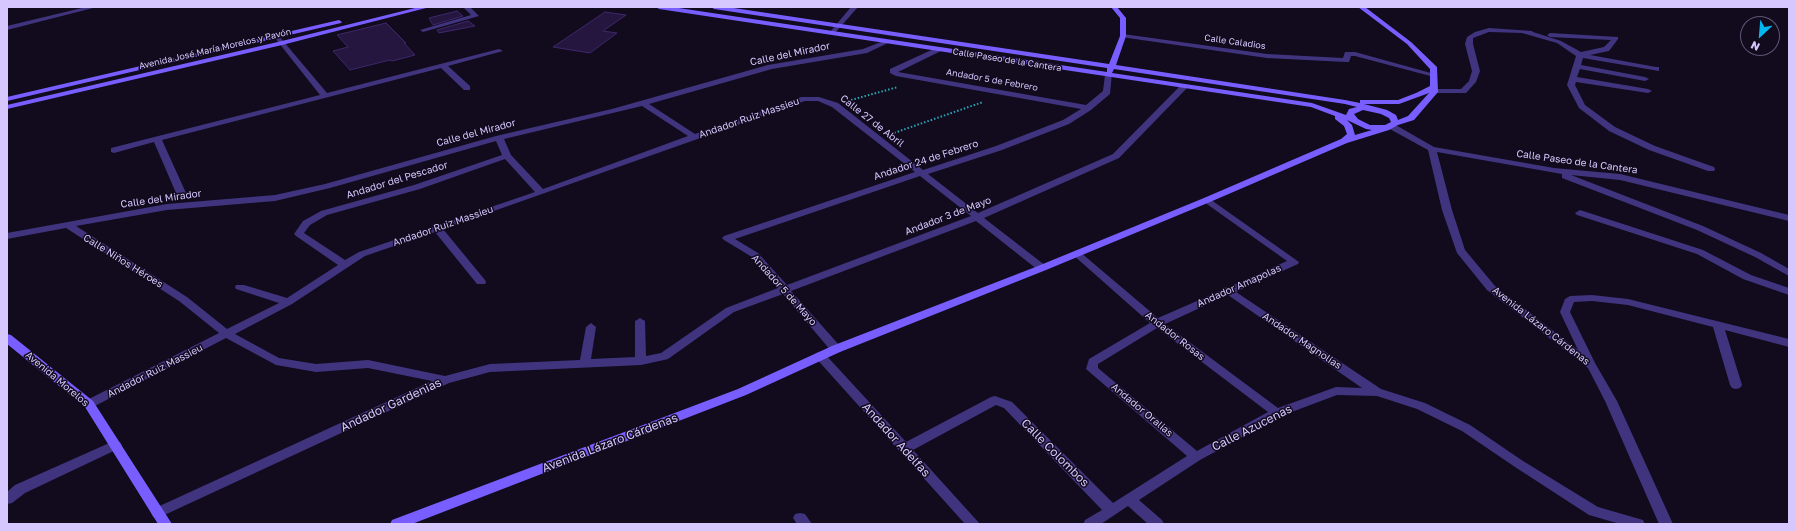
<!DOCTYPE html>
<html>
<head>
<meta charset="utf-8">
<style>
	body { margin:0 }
	#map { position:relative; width:1796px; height:531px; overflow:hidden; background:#110b1d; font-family:"Golos Text",sans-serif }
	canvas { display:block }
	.frame { position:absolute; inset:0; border:8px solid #d6c7ff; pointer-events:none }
	.north { position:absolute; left:1740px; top:16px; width:40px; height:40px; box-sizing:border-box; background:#110b1d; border:1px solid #605677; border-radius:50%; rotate:206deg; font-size:11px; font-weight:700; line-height:16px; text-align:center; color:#d6c7ff }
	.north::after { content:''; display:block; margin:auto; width:14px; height:18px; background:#00b7f2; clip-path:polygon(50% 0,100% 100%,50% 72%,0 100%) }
</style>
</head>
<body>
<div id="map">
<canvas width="1796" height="531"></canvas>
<div class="frame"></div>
<div class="north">N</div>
</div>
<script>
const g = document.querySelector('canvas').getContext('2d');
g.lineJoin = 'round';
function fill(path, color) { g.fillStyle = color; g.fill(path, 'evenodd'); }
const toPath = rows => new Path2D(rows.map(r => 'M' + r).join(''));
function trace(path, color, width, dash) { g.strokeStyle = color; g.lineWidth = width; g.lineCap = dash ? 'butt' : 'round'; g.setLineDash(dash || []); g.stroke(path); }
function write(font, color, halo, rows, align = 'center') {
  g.font = font + ' "Golos Text",sans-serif'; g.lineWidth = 3; g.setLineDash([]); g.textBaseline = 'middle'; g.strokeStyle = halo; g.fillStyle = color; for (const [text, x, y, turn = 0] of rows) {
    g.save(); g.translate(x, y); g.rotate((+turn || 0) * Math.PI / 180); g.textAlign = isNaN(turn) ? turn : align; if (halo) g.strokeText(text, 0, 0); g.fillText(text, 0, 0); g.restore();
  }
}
const building = toPath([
	[457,11,463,16,433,25,429,18,457,11],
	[605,12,626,15,603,31,617,33,590,53,553,47,605,12],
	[468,21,475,26,439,33,437,30,468,21],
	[386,23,406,43,404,43,415,55,392,61,390,60,350,70,333,51,348,47,337,35,386,23]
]);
const path = toPath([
	[851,100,898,87],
	[891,134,983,102]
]);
const lane = toPath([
	[86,7,97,7,7,30,7,26,86,7],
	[463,7,470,7,479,16,423,32,420,30,471,15,463,7]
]);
const street = toPath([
	[851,7,858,7,834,34,830,34,830,32,851,7],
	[1489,28,1532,31,1533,32,1561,41,1581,52,1604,47,1611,40,1550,37,1547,35,1550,33,1618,37,1618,39,1609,51,1590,55,1656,67,1659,67,1659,71,1583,58,1581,65,1645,77,1649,79,1645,81,1580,69,1577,77,1648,89,1652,91,1648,93,1576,82,1575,85,1585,105,1615,127,1655,146,1714,167,1715,169,1714,171,1708,171,1649,150,1609,131,1579,108,1567,85,1576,56,1557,43,1522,33,1489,32,1473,38,1473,44,1480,71,1476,82,1466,93,1424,93,1424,89,1461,89,1469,81,1472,71,1465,44,1467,37,1475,32,1489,28],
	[1123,34,1267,54,1343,58,1345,52,1355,52,1438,75,1434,77,1355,56,1351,56,1349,62,1346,62,1267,58,1121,37,1120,36,1123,34],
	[275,36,279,36,327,93,499,49,503,51,448,66,470,86,470,90,464,90,441,68,162,140,186,193,184,195,181,196,176,193,154,142,114,153,111,152,111,148,320,95,275,38,275,36],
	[886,40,889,42,888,43,867,53,772,69,649,104,695,134,801,97,819,97,838,103,923,170,996,146,1063,120,1081,109,896,76,890,73,890,69,938,47,942,49,941,51,898,72,1086,105,1103,91,1105,75,1109,73,1112,73,1110,94,1091,110,1069,124,1002,150,928,174,978,213,1113,154,1181,85,1187,85,1188,87,1119,158,984,218,1046,266,1047,268,1046,270,1038,270,976,221,791,291,840,346,842,349,840,352,832,352,783,294,734,312,668,359,664,360,641,365,490,372,449,383,158,518,153,517,151,513,153,509,432,381,368,368,316,372,276,365,226,338,93,407,85,407,83,404,85,401,219,333,179,301,66,228,7,239,7,233,167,204,275,195,325,184,496,136,612,109,768,65,863,49,886,40],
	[805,101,818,101,832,107,915,172,724,236,722,238,724,240,752,257,778,288,726,308,661,353,646,356,645,321,640,318,635,321,635,357,591,359,596,327,591,323,586,327,580,360,490,364,445,376,368,360,316,364,279,358,235,334,292,304,365,256,435,232,477,284,485,284,486,282,485,280,443,229,805,101],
	[642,106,688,136,543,189,511,155,504,139,642,106],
	[496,141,502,155,414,185,321,211,303,221,294,234,296,236,338,265,287,298,244,285,236,285,235,287,236,289,279,303,227,329,187,297,76,226,167,210,275,201,330,188,496,141],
	[505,159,535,192,359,252,345,260,304,233,310,225,327,215,420,189,505,159],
	[920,176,971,216,787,285,758,253,735,239,920,176],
	[1388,124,1394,124,1434,147,1554,168,1620,174,1789,215,1789,221,1620,180,1571,175,1703,226,1761,253,1789,269,1789,276,1755,257,1697,230,1562,178,1562,174,1437,152,1452,210,1465,250,1495,286,1578,350,1560,312,1565,299,1570,296,1592,295,1628,299,1789,339,1789,347,1725,330,1742,385,1740,388,1736,389,1732,388,1730,385,1713,327,1628,305,1592,301,1574,302,1570,312,1595,363,1617,401,1673,524,1659,524,1605,401,1588,368,1487,290,1457,253,1442,210,1428,150,1388,128,1388,124],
	[1207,197,1299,262,1298,264,1236,292,1381,389,1425,403,1470,425,1523,461,1598,507,1643,520,1645,524,1620,524,1589,515,1515,467,1462,431,1417,409,1377,396,1337,395,1281,416,1200,460,1139,500,1162,520,1164,524,1148,524,1128,506,1101,524,1083,524,1085,520,1102,510,1004,408,996,405,913,450,980,524,965,524,814,356,816,353,820,352,824,353,906,442,991,397,995,396,1012,402,1113,503,1187,456,1086,369,1089,359,1150,323,1072,254,1074,252,1080,252,1158,318,1222,290,1223,288,1229,287,1287,261,1204,202,1202,200,1204,198,1207,197],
	[1228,295,1362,388,1336,387,1278,408,1165,324,1228,295],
	[1157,328,1268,412,1197,451,1098,368,1098,364,1157,328],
	[1580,210,1703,250,1751,275,1789,288,1789,295,1743,279,1697,254,1577,215,1575,213,1580,210],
	[116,440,120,442,122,445,120,448,25,493,12,503,7,504,7,492,15,485,116,440],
	[800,513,805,514,812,524,797,524,793,518,795,514,800,513]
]);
const secondary = toPath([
	[419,7,430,7,282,45,7,109,7,105,282,41,419,7],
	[656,7,672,7,1107,72,1107,68,714,9,711,7,727,7,1109,64,1120,36,1120,18,1111,7,1117,7,1126,18,1126,36,1116,65,1345,100,1360,103,1360,100,1398,100,1416,93,1430,86,1430,69,1407,44,1358,7,1365,7,1411,42,1437,67,1438,92,1414,120,1398,125,1389,130,1347,143,1210,202,1046,270,840,352,746,395,412,524,390,524,392,520,738,389,832,346,1038,266,1204,198,1341,139,1347,134,1344,126,1335,119,1335,116,1311,107,659,9,656,7],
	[1114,69,1345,104,1357,107,1349,109,1346,115,1312,103,1112,73,1114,69],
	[1429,93,1408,116,1398,120,1396,115,1387,110,1364,104,1399,104,1429,93],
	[1363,110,1381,114,1389,118,1391,122,1385,125,1370,125,1358,119,1354,114,1363,110],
	[1347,120,1366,129,1372,130,1355,135,1352,125,1347,120],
	[339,20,342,22,341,23,7,101,7,97,339,20],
	[7,334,11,335,93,401,172,524,158,524,85,407,7,344,7,334]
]);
const farStreetnames = [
	["Calle Caladios",1235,42,8],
	["Avenida José María Morelos y Pavón",215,49,-13],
	["Calle Paseo de la Cantera",1007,60,9],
	["Andador 5 de Febrero",992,80,10]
];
const streetNames = [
	["Calle del Mirador",790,54,-12],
	["Andador Ruiz Massieu",749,118,-19],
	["Calle 27 de Abril",872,121,38],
	["Calle del Mirador",476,133,-15],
	["Andador 24 de Febrero",926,160,-18],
	["Calle Paseo de la Cantera",1577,162,8],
	["Andador del Pescador",397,180,-17],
	["Calle del Mirador",161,199,-8],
	["Andador 3 de Mayo",948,216,-21],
	["Andador Ruiz Massieu",443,226,-19],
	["Calle Niños Héroes",123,261,32],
	["Andador Amapolas",1239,286,-24],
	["Andador 5 de Mayo",784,290,48],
	["Avenida Lázaro Cárdenas",1541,326,38],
	["Andador Rosas",1175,336,38],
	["Andador Magnolias",1302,341,34],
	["Andador Ruiz Massieu",155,371,-27],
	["Avenida Morelos",57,379,40],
	["Andador Oralias",1142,410,40]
];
const nearStreetnames = [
	["Andador Gardenias",391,405,-25],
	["Calle Azucenas",1252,428,-27],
	["Andador Adelfas",896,440,48],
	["Avenida Lázaro Cárdenas",610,443,-21],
	["Calle Colombos",1055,453,45]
];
fill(building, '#24163f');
trace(building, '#3f276c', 1);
trace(path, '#28a7b2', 2, [1.5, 2]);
fill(lane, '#41347e');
fill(street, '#41347e');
fill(secondary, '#795eff');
write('9px', '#d6c7ff', '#110b1d', farStreetnames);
write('10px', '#d6c7ff', '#110b1d', streetNames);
write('12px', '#d6c7ff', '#110b1d', nearStreetnames);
</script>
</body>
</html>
